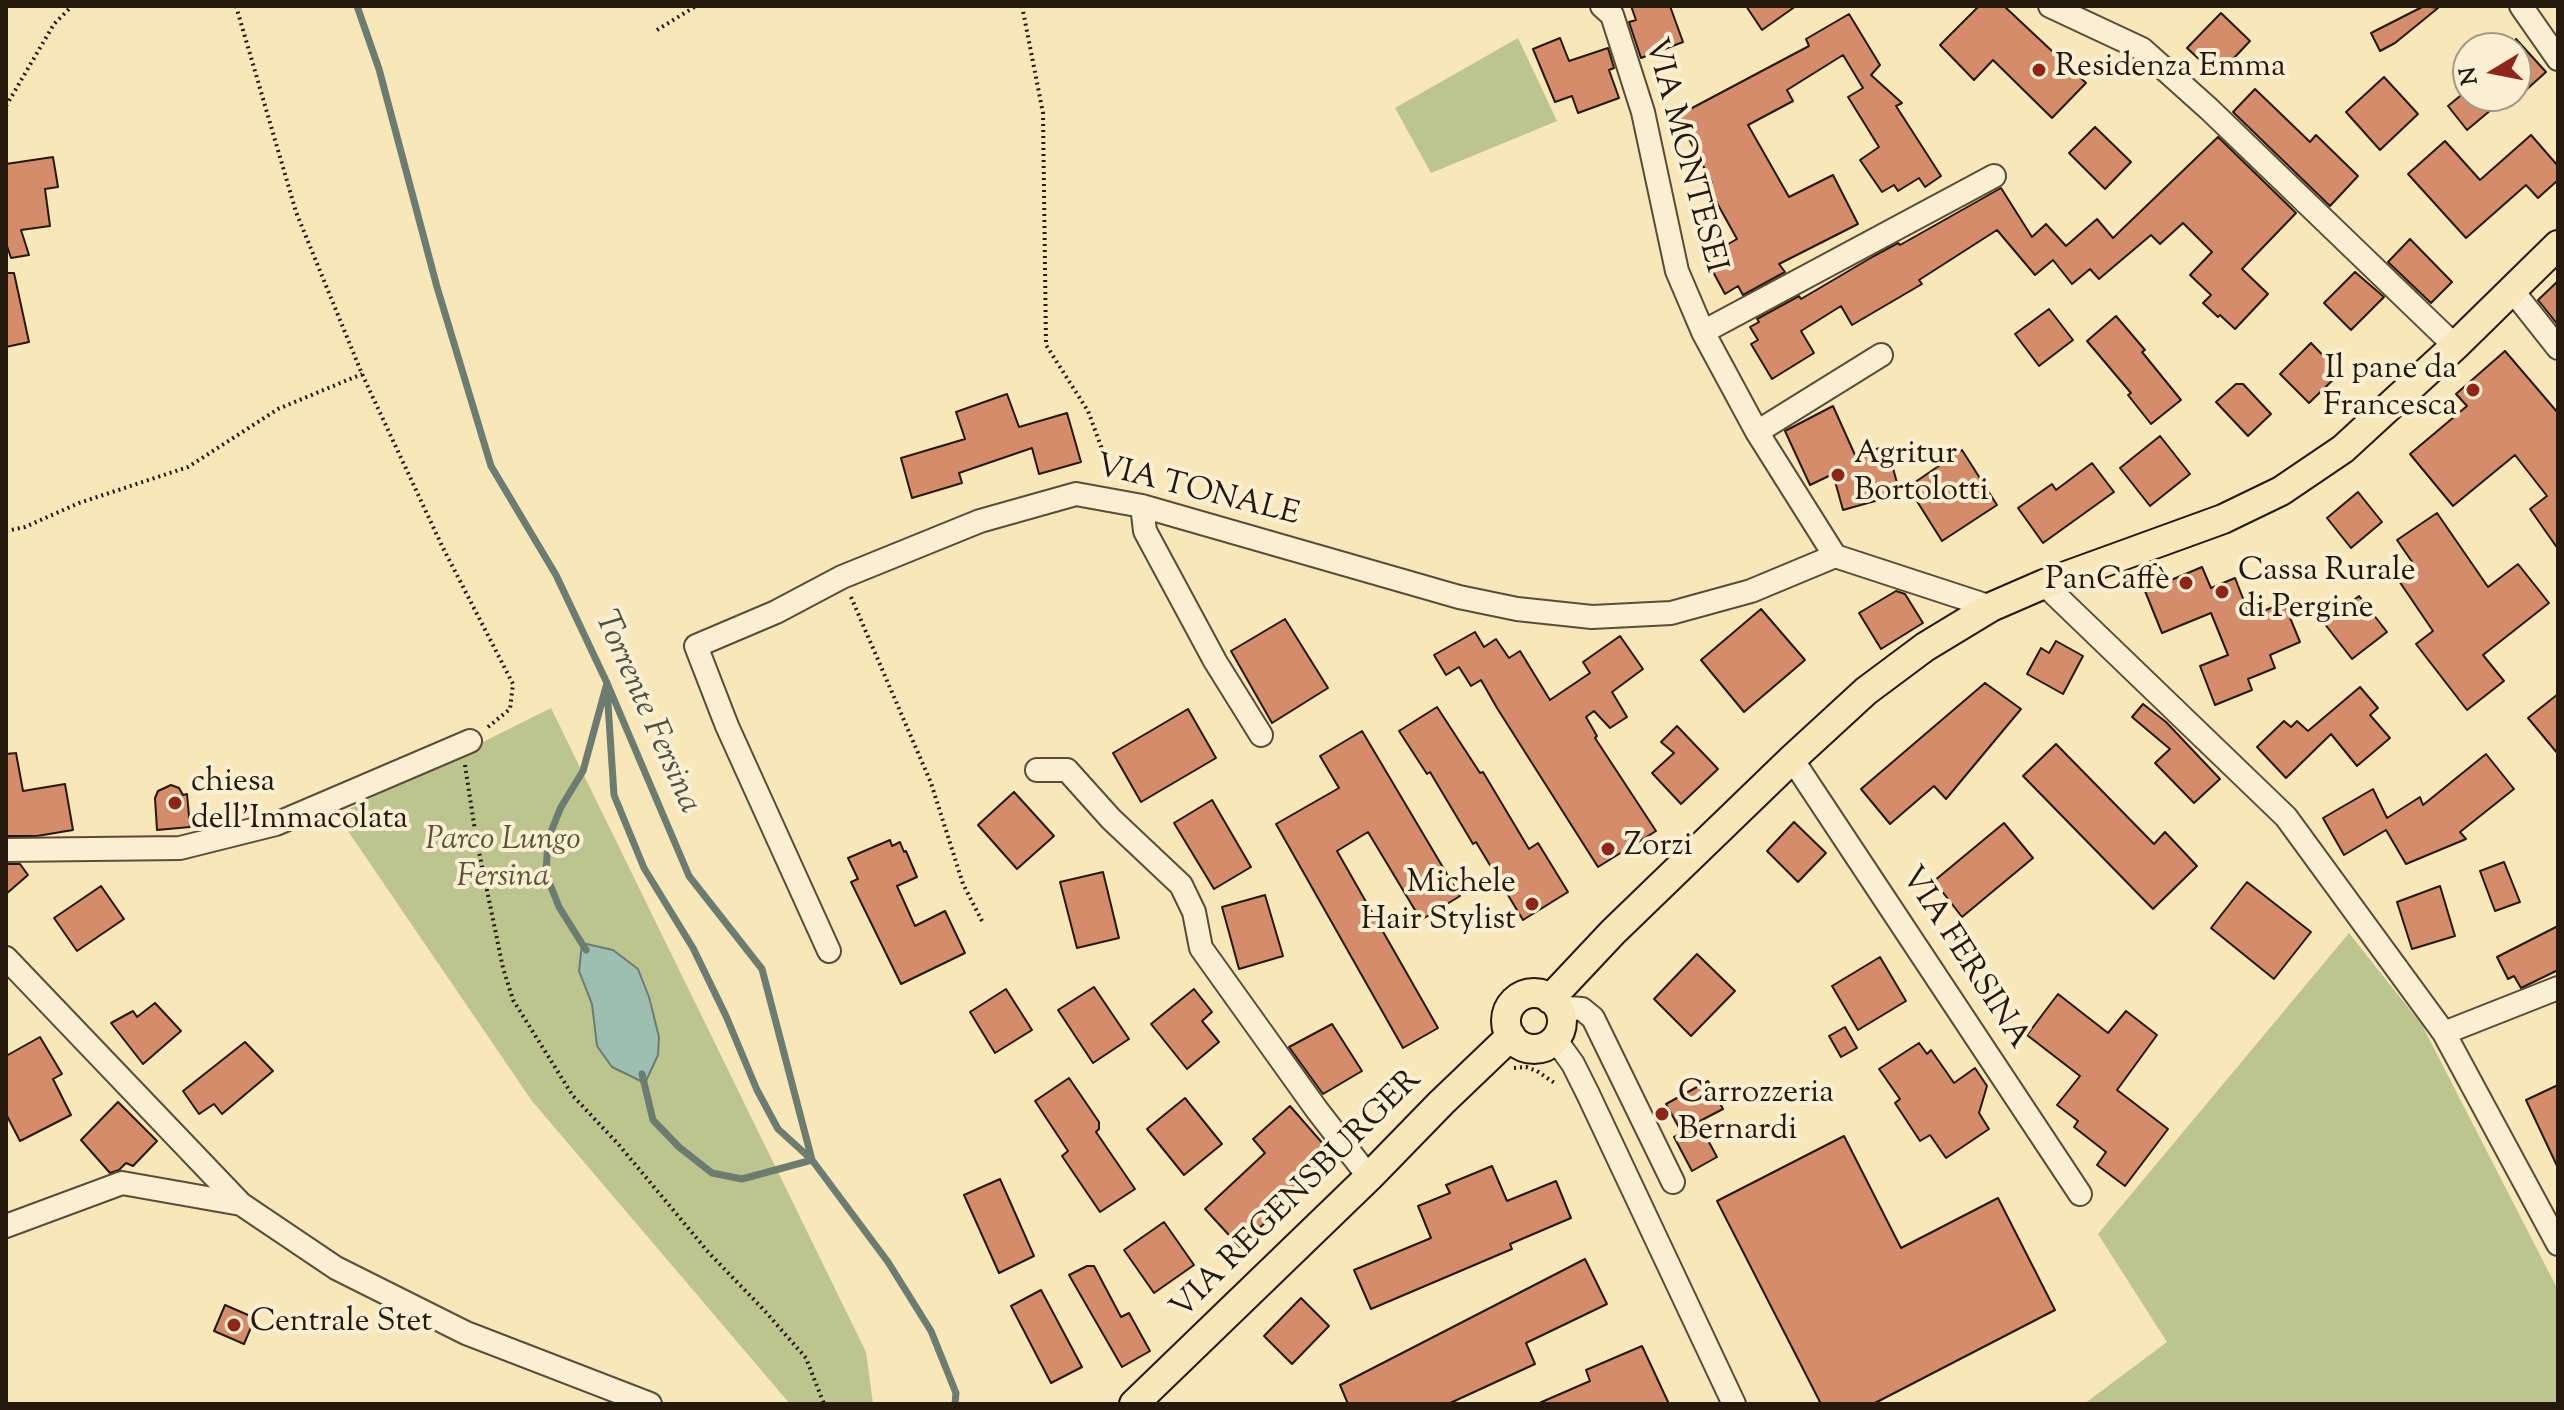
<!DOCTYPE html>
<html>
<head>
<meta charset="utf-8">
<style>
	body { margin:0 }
	#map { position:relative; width:2564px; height:1410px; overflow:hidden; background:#f7e7b9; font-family:"Sorts Mill Goudy",serif }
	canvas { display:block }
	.frame { position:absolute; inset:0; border:8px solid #25180d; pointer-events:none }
	.north { position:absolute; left:2452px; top:32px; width:80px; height:80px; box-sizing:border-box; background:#faefd2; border:2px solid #a59983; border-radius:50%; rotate:260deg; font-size:22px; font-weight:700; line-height:32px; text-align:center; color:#25180d }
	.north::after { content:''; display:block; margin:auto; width:28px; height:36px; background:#8f2418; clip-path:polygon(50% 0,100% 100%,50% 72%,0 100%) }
</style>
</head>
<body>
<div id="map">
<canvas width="2564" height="1410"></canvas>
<div class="frame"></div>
<div class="north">N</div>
</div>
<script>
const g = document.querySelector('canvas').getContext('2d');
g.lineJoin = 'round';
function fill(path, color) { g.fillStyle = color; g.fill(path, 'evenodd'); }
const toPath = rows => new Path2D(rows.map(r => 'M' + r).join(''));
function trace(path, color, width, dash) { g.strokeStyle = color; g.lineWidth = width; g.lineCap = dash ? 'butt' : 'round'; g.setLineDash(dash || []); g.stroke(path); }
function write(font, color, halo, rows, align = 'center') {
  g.font = font + ' "Sorts Mill Goudy",serif'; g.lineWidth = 8; g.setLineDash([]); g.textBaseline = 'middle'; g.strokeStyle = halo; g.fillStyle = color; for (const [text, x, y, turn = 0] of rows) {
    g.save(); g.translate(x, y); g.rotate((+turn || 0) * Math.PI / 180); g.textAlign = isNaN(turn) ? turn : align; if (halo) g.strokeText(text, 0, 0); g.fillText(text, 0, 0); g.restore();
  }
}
const green = toPath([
	[1518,38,1557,121,1431,173,1395,108],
	[551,708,866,1352,873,1404,790,1404,532,1101,337,815],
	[2349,933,2422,1025,2558,1290,2558,1404,2084,1404,2167,1342,2098,1234]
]);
const water = toPath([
	[582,943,613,950,638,969,649,997,659,1037,658,1055,645,1083,612,1067,597,1046,592,1004,579,971,582,943]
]);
const stream = toPath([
	[357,6,379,69,437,287,491,466,556,575,607,683,689,876,762,969,812,1160,888,1262,931,1331,956,1393,955,1404],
	[607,689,614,795,644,868,693,948,726,1016,757,1090,778,1129,811,1159],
	[586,950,559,907,546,874,548,839,561,807,583,771,607,683],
	[642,1074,653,1120,679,1147,712,1173,742,1179,812,1160]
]);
const building = toPath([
	[1631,6,1670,6,1683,42,1641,58,1629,22,1636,20,1631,6],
	[1746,6,1796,6,1762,30,1746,6],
	[1979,6,2004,6,2086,83,2052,118,1993,60,1974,80,1940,45,1979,6],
	[2424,6,2438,8,2395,43,2380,51,2371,33,2424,6],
	[2221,13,2250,41,2217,76,2187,48,2221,13],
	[1849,14,1880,65,1871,75,1902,103,1896,106,1941,176,1925,187,1919,178,1898,191,1894,185,1882,192,1860,160,1879,147,1848,97,1863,88,1843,55,1787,90,1793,101,1748,125,1789,197,1833,175,1858,224,1779,264,1785,272,1743,295,1738,286,1725,294,1705,257,1737,239,1707,185,1712,183,1677,116,1809,46,1806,39,1849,14],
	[1560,38,1569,61,1608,48,1614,68,1609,70,1619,98,1578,113,1572,96,1555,102,1533,49,1560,38],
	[2516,39,2546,72,2516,99,2516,39],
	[2384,77,2418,114,2380,150,2346,112,2384,77],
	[2255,89,2310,142,2316,135,2358,176,2330,206,2233,112,2255,89],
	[2460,96,2482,96,2492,109,2467,130,2448,106,2460,96],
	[2095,127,2131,162,2105,189,2069,153,2095,127],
	[2531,135,2558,166,2558,180,2538,198,2526,185,2466,238,2408,174,2445,141,2480,180,2531,135],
	[2218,137,2296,213,2242,269,2268,294,2235,329,2220,315,2218,317,2203,303,2211,295,2190,275,2212,252,2183,223,2160,244,2151,235,2099,279,2090,269,2072,284,2053,260,2035,275,1997,230,1919,280,1922,284,1852,325,1841,306,1801,331,1814,353,1772,379,1751,344,1758,340,1750,327,1759,322,1757,319,1799,296,1801,299,1874,256,1898,243,1900,245,2001,188,2032,237,2046,224,2066,246,2097,219,2113,238,2218,137],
	[53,157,58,187,45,189,50,226,21,230,29,255,11,258,6,243,6,164,53,157],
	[2410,239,2452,282,2431,303,2388,262,2410,239],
	[2355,272,2384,297,2351,330,2324,303,2355,272],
	[6,273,14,273,29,342,6,347,6,273],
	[2558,281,2558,325,2538,300,2558,281],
	[2049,309,2073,340,2039,366,2015,334,2049,309],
	[2116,316,2145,350,2142,352,2181,400,2151,424,2128,395,2131,393,2087,341,2116,316],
	[2311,343,2340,373,2309,403,2280,374,2311,343],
	[2505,351,2558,413,2558,549,2530,509,2547,496,2515,455,2453,506,2410,454,2467,406,2456,394,2505,351],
	[2236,384,2243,384,2271,414,2248,436,2216,402,2236,384],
	[1007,394,1019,427,1067,413,1081,462,1039,474,1032,448,959,473,962,483,912,498,901,458,965,439,956,412,1007,394],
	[1833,406,1855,455,1887,446,1900,494,1843,510,1833,474,1810,485,1785,431,1833,406],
	[2160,436,2190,474,2150,506,2120,468,2160,436],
	[1962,450,1997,505,1942,541,1908,487,1962,450],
	[2092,463,2114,492,2043,543,2018,508,2052,484,2056,490,2092,463],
	[2358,492,2382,522,2351,548,2327,518,2358,492],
	[2437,513,2488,587,2518,564,2549,603,2483,655,2504,681,2467,710,2416,644,2433,631,2399,581,2417,569,2397,540,2437,513],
	[2202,567,2211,588,2235,578,2250,616,2284,603,2300,642,2270,655,2275,668,2248,679,2252,690,2215,705,2200,666,2228,655,2211,613,2162,633,2145,591,2202,567],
	[1896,591,1905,594,1923,623,1881,649,1859,613,1896,591],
	[2359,596,2387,632,2352,659,2324,623,2359,596],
	[1761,609,1805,660,1744,712,1701,660,1761,609],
	[1285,619,1328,688,1272,723,1231,651,1285,619],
	[1475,632,1484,647,1496,639,1509,658,1520,651,1550,700,1590,673,1583,662,1620,636,1643,669,1612,692,1627,717,1610,728,1594,711,1586,717,1597,736,1595,738,1656,831,1598,867,1497,708,1481,680,1471,686,1459,667,1446,675,1434,655,1475,632],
	[2056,641,2083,656,2063,694,2027,674,2041,648,2049,653,2056,641],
	[1985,683,2021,709,1946,799,1934,786,1890,824,1861,789,1985,683],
	[2360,687,2378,708,2370,715,2390,738,2357,766,2331,734,2286,778,2257,747,2284,721,2291,727,2297,721,2308,731,2360,687],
	[2558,694,2558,754,2528,718,2558,694],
	[2143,704,2166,722,2220,779,2194,803,2155,763,2170,749,2132,717,2143,704],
	[1437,707,1480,773,1483,772,1529,849,1538,843,1568,892,1523,920,1476,842,1473,844,1430,772,1427,774,1399,731,1437,707],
	[1188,709,1216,758,1141,802,1113,753,1188,709],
	[1677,726,1718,769,1681,804,1652,773,1674,753,1661,742,1677,726],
	[1362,731,1460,896,1421,920,1368,832,1337,851,1438,1028,1403,1048,1276,824,1339,788,1320,756,1362,731],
	[2056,744,2154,844,2165,832,2197,866,2153,909,2023,776,2056,744],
	[16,753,23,791,65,784,73,830,37,836,6,836,6,754,16,753],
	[2486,754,2514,789,2460,832,2466,839,2406,864,2386,830,2344,855,2323,818,2373,789,2387,818,2420,797,2423,805,2486,754],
	[171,785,179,788,183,795,187,794,190,827,157,830,155,798,158,791,171,785],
	[1014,792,1054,836,1017,869,978,825,1014,792],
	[1212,800,1251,867,1214,889,1174,823,1212,800],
	[1794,822,1826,853,1798,882,1767,851,1794,822],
	[2004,823,2033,858,1962,917,1934,881,2004,823],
	[890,840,892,846,900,842,904,852,906,851,917,877,897,886,915,926,945,911,965,953,901,984,851,882,858,879,848,858,890,840],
	[2504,862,2520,902,2495,911,2480,871,2504,862],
	[6,864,20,864,28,875,6,894,6,864],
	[1103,872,1119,938,1077,948,1060,882,1103,872],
	[2247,882,2311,932,2274,979,2211,928,2247,882],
	[101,886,124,919,77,951,54,918,101,886],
	[2440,886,2455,936,2412,949,2397,902,2440,886],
	[1265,895,1283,956,1239,969,1222,907,1265,895],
	[2558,926,2558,970,2521,988,2514,976,2508,979,2497,957,2558,926],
	[1697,954,1735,991,1691,1036,1654,999,1697,954],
	[1880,957,1906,1001,1858,1030,1832,986,1880,957],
	[1094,987,1129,1039,1093,1063,1058,1010,1094,987],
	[1006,989,1032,1030,995,1053,970,1012,1006,989],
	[1194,989,1212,1012,1202,1021,1219,1042,1187,1069,1151,1024,1194,989],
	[2058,994,2108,1033,2126,1011,2157,1035,2117,1090,2168,1129,2125,1186,2097,1165,2106,1152,2074,1127,2078,1121,2057,1105,2080,1076,2027,1035,2058,994],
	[155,1003,181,1031,143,1064,111,1023,133,1011,137,1017,155,1003],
	[1332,1024,1362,1071,1323,1094,1289,1047,1332,1024],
	[1845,1027,1857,1048,1841,1057,1829,1036,1845,1027],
	[40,1037,62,1074,53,1079,71,1115,20,1141,6,1114,6,1056,40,1037],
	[245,1042,273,1071,222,1114,214,1104,199,1114,183,1091,245,1042],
	[1919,1043,1927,1054,1931,1050,1954,1083,1975,1068,1987,1086,1979,1113,1989,1129,1946,1158,1930,1135,1920,1141,1895,1103,1900,1099,1879,1069,1919,1043],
	[1069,1078,1099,1122,1099,1129,1096,1132,1135,1189,1100,1212,1062,1156,1068,1151,1035,1101,1069,1078],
	[1708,1081,1723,1109,1698,1122,1717,1157,1692,1171,1674,1137,1682,1133,1666,1104,1708,1081],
	[2558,1085,2558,1168,2526,1100,2558,1085],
	[1185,1098,1222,1144,1184,1175,1147,1129,1185,1098],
	[118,1102,157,1141,133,1166,126,1163,119,1170,110,1173,81,1140,118,1102],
	[1290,1106,1331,1153,1274,1204,1279,1209,1240,1247,1205,1209,1265,1153,1253,1139,1290,1106],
	[1844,1136,1901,1248,1998,1198,2055,1310,1873,1404,1821,1404,1717,1201,1844,1136],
	[1492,1166,1507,1201,1556,1181,1571,1218,1510,1244,1512,1249,1371,1309,1354,1270,1431,1238,1418,1206,1450,1193,1446,1185,1492,1166],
	[1000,1179,1034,1256,999,1273,964,1195,1000,1179],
	[1164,1222,1194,1265,1154,1293,1124,1250,1164,1222],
	[1585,1259,1607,1304,1526,1343,1535,1364,1448,1404,1348,1404,1340,1385,1585,1259],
	[1087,1266,1094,1266,1121,1317,1129,1313,1150,1351,1122,1367,1069,1275,1087,1266],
	[1041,1290,1082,1367,1051,1383,1011,1306,1041,1290],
	[1301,1298,1329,1326,1292,1364,1264,1336,1301,1298],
	[225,1305,255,1318,244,1344,214,1331,225,1305],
	[1642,1346,1669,1404,1537,1404,1590,1381,1586,1370,1642,1346]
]);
const path = toPath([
	[236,6,296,212,362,374,442,546,513,684,510,709,488,727],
	[1022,6,1043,113,1046,345,1088,411,1106,460,1105,478],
	[657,30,696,6],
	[6,106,54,24,72,6],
	[6,531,25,527,79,503,188,467,278,409,362,374],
	[851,597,931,783,963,884,982,921],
	[465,765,476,837,503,968,513,1000,573,1096,619,1145,709,1253,764,1310,806,1358,824,1404],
	[1514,1068,1526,1067,1537,1071,1556,1084]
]);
const minor = toPath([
	[1602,6,1612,15,1643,112,1677,271,1703,332,1757,432,1835,556,1991,607],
	[2050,6,2142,49,2209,109,2455,346],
	[2521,6,2558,59],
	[2512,290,2558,348],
	[1703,332,1994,176],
	[1757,432,1881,355],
	[1142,506,1145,531,1215,661,1261,735],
	[2044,584,2286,817,2444,1033,2558,1244],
	[1792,759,2080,1194],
	[1037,770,1067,770,1111,819,1181,885,1194,912,1201,948,1317,1110,1369,1177],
	[6,850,180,848,276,824,470,741],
	[829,951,727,726,696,646,776,612,842,577,980,521,1076,494,1142,506,1459,597,1517,609,1592,617,1671,613,1751,591,1835,556],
	[6,958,241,1204,336,1268,466,1333,650,1404],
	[1560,1011,1567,1008,1582,1009,1593,1018,1673,1182],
	[2444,1033,2558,988],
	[1555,1039,1573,1064,1588,1094,1734,1404],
	[6,1226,122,1183,241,1204]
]);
const major = toPath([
	'1506 1021a28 28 0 1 1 56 0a28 28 0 1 1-56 0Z',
	[1550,999,1613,932,1792,759,1866,691,1925,647,1991,607,2044,584,2223,519,2281,491,2343,449,2455,346,2558,245],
	[1134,1404,1369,1177,1441,1103,1511,1036]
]);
const markers = [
	[2039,70,8,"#8f2418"],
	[2473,390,8,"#8f2418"],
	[1838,475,8,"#8f2418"],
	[2186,583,8,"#8f2418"],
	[2222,592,8,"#8f2418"],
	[175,803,8,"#8f2418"],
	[1608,849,8,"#8f2418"],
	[1532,904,8,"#8f2418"],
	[1662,1114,8,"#8f2418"],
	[234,1325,8,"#8f2418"]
];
const poiNames = [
	["Residenza Emma",2055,70],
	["Il pane da",2457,372,"right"],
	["Francesca",2457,409,"right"],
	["Agritur",1854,457],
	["Bortolotti",1854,494],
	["Cassa Rurale",2238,574],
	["di Pergine",2238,611],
	["PanCaffè",2170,583,"right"],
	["chiesa",191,785],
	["dell'Immacolata",191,822],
	["Zorzi",1624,849],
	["Michele",1516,886,"right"],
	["Hair Stylist",1516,923,"right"],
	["Carrozzeria",1678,1096],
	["Bernardi",1678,1133],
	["Centrale Stet",250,1325]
];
const streetNames = [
	["VIA MONTESEI",1683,156,75],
	["VIA TONALE",1197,493,14],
	["VIA FERSINA",1963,959,57],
	["VIA REGENSBURGER",1298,1196,-45]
];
const parkNames = [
	["Parco Lungo",503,843],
	["Fersina",503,880]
];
const waterNames = [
	["Torrente Fersina",645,713,66]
];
fill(green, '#bdc58f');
fill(water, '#9dbfb2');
trace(water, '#6d7c70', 2);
trace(stream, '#6d7c70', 7);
fill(building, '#d48c6b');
trace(building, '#25180d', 2);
trace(minor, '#5a4c38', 26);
trace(major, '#25180d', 32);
trace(path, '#25180d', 4, [2, 4]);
trace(minor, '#faefd2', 22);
trace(major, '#f7e7b9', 28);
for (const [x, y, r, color] of markers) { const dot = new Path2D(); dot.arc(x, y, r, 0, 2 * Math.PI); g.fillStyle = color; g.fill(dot); trace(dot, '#faefd2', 3); }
write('32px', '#25180d', '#faefd2', poiNames, 'left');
write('32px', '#25180d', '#faefd2', streetNames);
write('italic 32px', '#5a553a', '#faefd2', parkNames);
write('italic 34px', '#4f5247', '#faefd2', waterNames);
</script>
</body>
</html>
